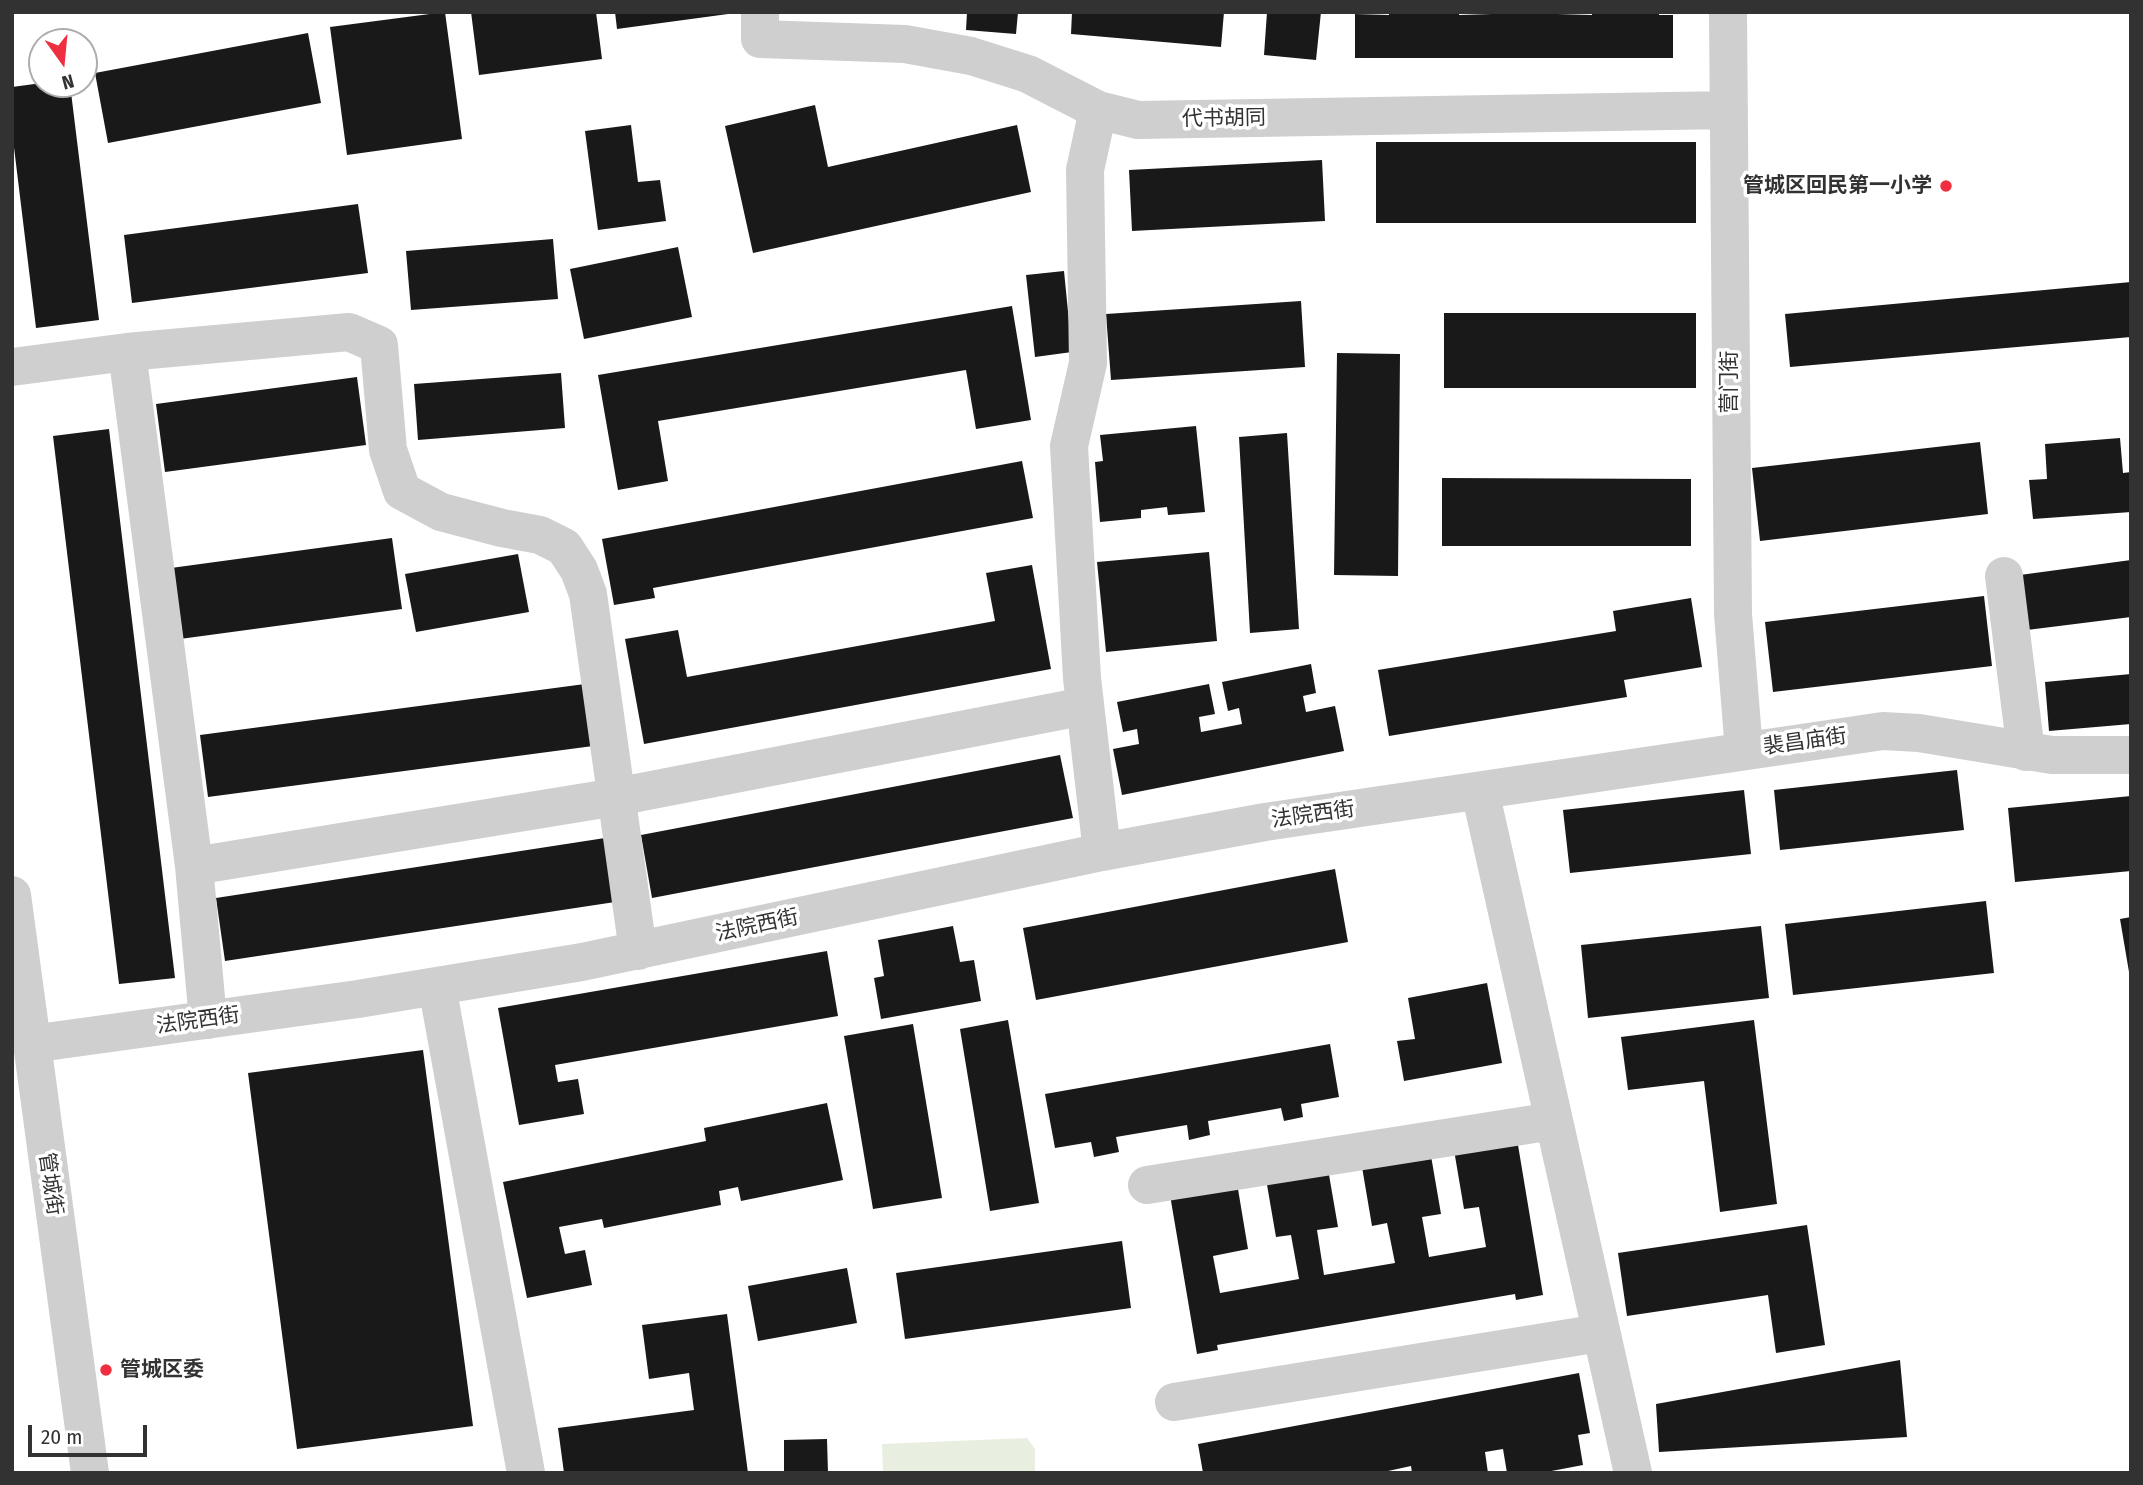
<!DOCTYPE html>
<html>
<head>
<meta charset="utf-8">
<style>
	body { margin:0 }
	#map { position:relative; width:2143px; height:1485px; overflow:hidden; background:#fff; font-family:"Fira Sans Condensed",sans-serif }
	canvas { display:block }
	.frame { position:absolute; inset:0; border:14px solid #323232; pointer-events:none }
	.north { position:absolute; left:28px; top:28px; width:70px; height:70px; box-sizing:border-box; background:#fff; border:2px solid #adadad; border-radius:50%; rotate:165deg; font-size:19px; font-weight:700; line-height:28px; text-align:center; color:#323232 }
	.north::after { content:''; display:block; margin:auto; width:24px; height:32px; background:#ef2f3f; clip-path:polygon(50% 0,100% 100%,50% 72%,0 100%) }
	.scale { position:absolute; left:28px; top:1425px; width:119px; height:32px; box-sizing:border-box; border:4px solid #323232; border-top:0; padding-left:9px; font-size:21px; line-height:24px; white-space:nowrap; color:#323232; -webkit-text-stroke:5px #fff; paint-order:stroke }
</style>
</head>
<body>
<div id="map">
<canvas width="2143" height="1485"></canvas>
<div class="frame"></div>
<div class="north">N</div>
<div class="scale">20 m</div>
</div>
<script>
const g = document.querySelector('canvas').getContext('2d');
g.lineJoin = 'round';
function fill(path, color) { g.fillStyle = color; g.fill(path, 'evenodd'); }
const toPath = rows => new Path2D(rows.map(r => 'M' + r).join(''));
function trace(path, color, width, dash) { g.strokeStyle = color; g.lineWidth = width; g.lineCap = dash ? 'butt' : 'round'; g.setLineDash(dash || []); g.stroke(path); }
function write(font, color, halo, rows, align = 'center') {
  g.font = font + ' "Fira Sans Condensed","Noto Sans SC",sans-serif'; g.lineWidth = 7; g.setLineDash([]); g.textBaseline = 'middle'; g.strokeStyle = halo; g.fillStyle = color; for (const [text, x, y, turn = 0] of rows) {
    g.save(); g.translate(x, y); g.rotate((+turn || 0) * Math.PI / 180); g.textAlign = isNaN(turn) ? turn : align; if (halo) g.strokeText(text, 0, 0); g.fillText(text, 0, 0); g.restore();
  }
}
const green = toPath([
	[1027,1438,1035,1449,1035,1473,883,1473,882,1444]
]);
const building = toPath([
	[445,12,462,139,347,155,330,27],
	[471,12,596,12,602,59,479,75],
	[615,12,728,12,728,14,617,29],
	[967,12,1018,12,1016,34,966,30],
	[1072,12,1224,12,1221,47,1071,34],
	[1267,12,1321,12,1316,60,1264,55],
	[1389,12,1459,12,1459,15,1557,12,1557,14,1592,15,1592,12,1659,12,1659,15,1673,15,1673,58,1355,58,1355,14,1389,15],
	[308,33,321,103,108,143,95,73],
	[42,83,70,84,99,320,36,328,12,131,12,87],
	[815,105,828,167,1017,125,1031,192,753,253,725,126],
	[631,125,638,182,660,180,666,221,598,230,585,131],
	[1376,142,1696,142,1696,223,1376,223],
	[1322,160,1325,221,1132,231,1129,170],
	[358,204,368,273,132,303,124,235],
	[553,239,558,299,411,310,406,251],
	[678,247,692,317,584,339,570,269],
	[1064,271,1072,352,1035,357,1026,275],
	[2131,282,2131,337,1790,367,1785,314],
	[1301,301,1305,367,1111,380,1106,314],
	[1012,306,1031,420,976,429,966,370,658,421,668,481,618,490,598,375],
	[1444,313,1696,313,1696,388,1444,388],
	[1337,353,1400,354,1398,576,1334,575],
	[561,373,565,428,418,440,414,384],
	[357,377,366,445,165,472,156,404],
	[1196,426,1205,512,1168,515,1167,507,1141,510,1141,518,1100,522,1095,462,1103,461,1100,435],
	[109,429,175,978,119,984,53,436],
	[1287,433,1299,629,1250,633,1239,437],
	[2120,438,2123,473,2131,472,2131,512,2033,519,2029,480,2047,479,2045,444],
	[1980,442,1988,514,1760,541,1752,468],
	[1022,461,1033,518,653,588,655,598,614,605,602,539],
	[1442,478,1691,479,1691,546,1442,546],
	[392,538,402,609,180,639,171,568],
	[1209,552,1217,641,1106,652,1097,562],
	[518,554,529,612,416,632,405,574],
	[2131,560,2131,617,2027,630,2020,575],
	[1032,565,1051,669,644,744,625,639,678,630,687,677,995,621,986,573],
	[1984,596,1992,666,1773,692,1765,622],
	[1691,598,1702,667,1624,680,1627,697,1389,736,1378,670,1616,631,1613,611],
	[1311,664,1316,693,1303,696,1306,712,1335,706,1344,751,1122,795,1113,749,1139,744,1137,729,1123,732,1117,702,1209,684,1215,714,1199,717,1201,732,1242,724,1239,708,1228,711,1222,682],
	[2131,674,2131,724,2049,731,2045,682],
	[585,684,593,746,208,797,200,735],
	[1060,755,1073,818,652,898,641,835],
	[1957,770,1964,830,1780,850,1774,790],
	[1744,790,1751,854,1570,873,1563,810],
	[2131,796,2131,871,2015,882,2008,808],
	[605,838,615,902,225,961,216,898],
	[1335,869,1348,942,1036,1000,1023,928],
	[1986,901,1994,973,1793,995,1785,924],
	[2131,917,2131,972,2129,972,2120,919],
	[953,926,960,962,974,960,981,1001,881,1019,874,978,884,976,878,940],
	[1761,926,1769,998,1588,1018,1581,945],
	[827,951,838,1016,555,1065,558,1082,578,1079,584,1114,519,1125,498,1008],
	[1487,983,1502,1063,1404,1081,1397,1041,1415,1039,1408,998],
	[1008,1020,1039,1203,990,1211,960,1029],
	[1754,1020,1777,1204,1720,1212,1704,1081,1628,1090,1621,1037],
	[913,1024,942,1198,873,1209,844,1036],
	[1330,1044,1339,1097,1301,1104,1303,1117,1284,1121,1281,1108,1208,1121,1210,1135,1189,1140,1187,1125,1116,1137,1119,1152,1094,1157,1091,1142,1055,1148,1045,1094],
	[423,1050,473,1426,297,1449,248,1073],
	[827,1103,843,1180,741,1201,738,1187,719,1191,721,1205,604,1228,602,1219,559,1227,565,1254,585,1250,592,1285,527,1298,503,1182,706,1141,704,1128],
	[1517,1139,1543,1295,1516,1300,1515,1294,1217,1345,1218,1350,1197,1354,1170,1195,1237,1183,1248,1249,1213,1256,1220,1293,1299,1279,1291,1235,1276,1237,1266,1179,1328,1169,1338,1227,1317,1230,1324,1275,1395,1263,1387,1223,1372,1226,1361,1161,1430,1150,1441,1214,1422,1217,1429,1257,1486,1247,1479,1207,1464,1209,1454,1150],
	[1807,1225,1825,1345,1776,1353,1768,1295,1627,1316,1618,1253],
	[1122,1241,1131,1308,905,1339,896,1273],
	[847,1268,857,1323,758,1341,748,1286],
	[727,1314,748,1473,564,1473,558,1428,694,1410,689,1373,649,1379,642,1325],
	[1900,1360,1907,1437,1659,1452,1656,1404],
	[1579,1373,1590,1433,1578,1435,1583,1465,1541,1473,1507,1473,1503,1449,1485,1452,1488,1473,1412,1473,1411,1466,1388,1471,1388,1473,1203,1473,1198,1444],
	[827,1439,828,1473,784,1473,784,1440]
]);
const minor = toPath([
	[760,12,760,39,905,44,971,56,1028,74,1098,110,1138,120,1729,110],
	[1728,12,1733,614,1744,751],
	[1098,110,1085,170,1088,363,1069,446,1082,678,1102,852],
	[127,352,194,866,208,1020],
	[12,367,127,352,349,332,379,345,388,450,402,491,441,512,502,528,540,535,564,547,579,570,588,594,638,951],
	[2004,576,2026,752],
	[1480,791,1633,1473],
	[194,866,616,797,1085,706],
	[12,895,90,1473],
	[437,986,526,1473],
	[31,1044,358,999,582,962,1102,852,1265,822,1883,731,1919,733,2052,755,2131,755],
	[1147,1185,1553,1121],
	[1174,1402,1600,1333]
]);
const markers = [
	[1946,186,7,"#ef2f3f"],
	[106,1370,7,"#ef2f3f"]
];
const streetNames = [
	["代书胡同",1224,119,-1],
	["营门街",1730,382,-90],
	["裴昌庙街",1805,742,-8],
	["法院西街",1313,815,-8],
	["法院西街",757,926,-12],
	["法院西街",198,1021,-8],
	["管城街",50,1184,82]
];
const poiNames = [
	["管城区回民第一小学",1932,186],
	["管城区委",120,1370,"left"]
];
fill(green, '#e8efe0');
fill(building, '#191919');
trace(minor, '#cfcfcf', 38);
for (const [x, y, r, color] of markers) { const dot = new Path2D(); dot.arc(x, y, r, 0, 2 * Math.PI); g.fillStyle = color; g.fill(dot); trace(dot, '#fff', 2.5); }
write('21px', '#323232', '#fff', streetNames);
write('bold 21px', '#323232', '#fff', poiNames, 'right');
</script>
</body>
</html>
